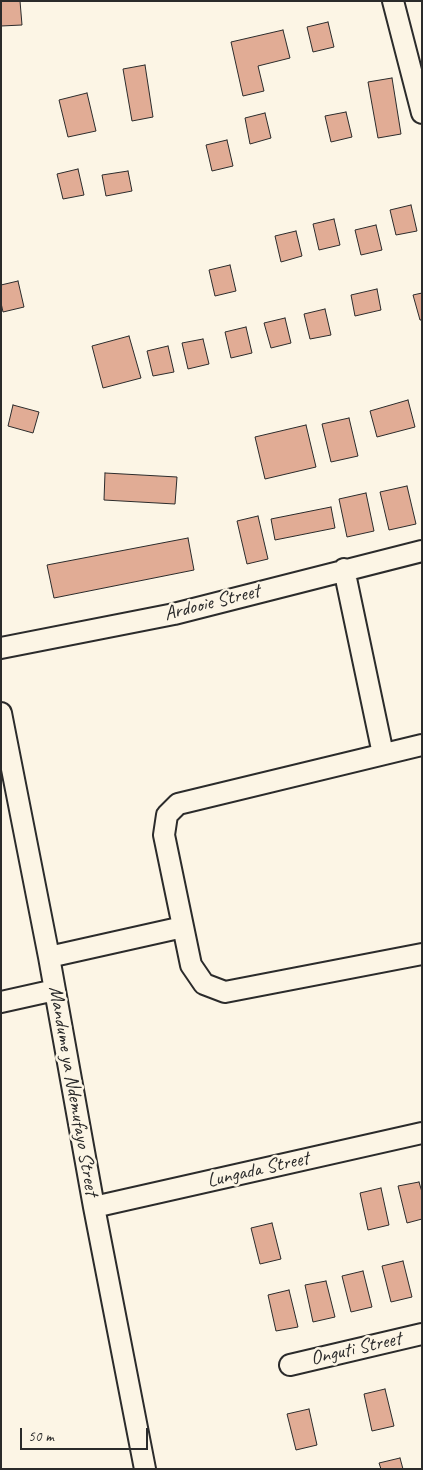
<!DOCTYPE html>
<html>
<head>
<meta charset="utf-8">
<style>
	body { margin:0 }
	#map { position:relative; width:423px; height:1470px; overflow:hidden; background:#fcf5e5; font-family:Caveat,sans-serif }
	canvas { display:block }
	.frame { position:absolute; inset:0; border:2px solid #2b2b2b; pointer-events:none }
	.scale { position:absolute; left:20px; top:1428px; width:128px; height:22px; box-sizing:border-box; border:2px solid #2b2b2b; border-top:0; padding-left:6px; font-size:15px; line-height:18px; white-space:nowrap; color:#2b2b2b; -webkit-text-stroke:4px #fcf5e5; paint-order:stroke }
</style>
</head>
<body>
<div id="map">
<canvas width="423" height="1470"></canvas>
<div class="frame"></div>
<div class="scale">50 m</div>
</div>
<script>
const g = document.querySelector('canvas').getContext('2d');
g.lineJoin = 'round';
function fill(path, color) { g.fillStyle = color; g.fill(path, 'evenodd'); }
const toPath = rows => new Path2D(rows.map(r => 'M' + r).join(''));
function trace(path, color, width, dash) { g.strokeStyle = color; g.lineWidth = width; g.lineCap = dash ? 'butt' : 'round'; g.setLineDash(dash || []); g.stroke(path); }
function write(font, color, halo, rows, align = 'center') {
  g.font = font + ' Caveat,sans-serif'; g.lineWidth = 5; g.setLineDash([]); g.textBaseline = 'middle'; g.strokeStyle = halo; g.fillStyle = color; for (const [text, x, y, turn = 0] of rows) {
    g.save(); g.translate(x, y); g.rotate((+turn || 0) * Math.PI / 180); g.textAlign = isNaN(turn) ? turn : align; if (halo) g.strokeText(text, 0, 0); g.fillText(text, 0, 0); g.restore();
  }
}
const building = toPath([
	[1,1,20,1,22,25,1,26,1,1],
	[328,22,334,47,313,52,307,27,328,22],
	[283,30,290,58,258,66,264,91,243,96,231,42,283,30],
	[145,65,153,117,132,121,123,69,145,65],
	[392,78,401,134,378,138,368,82,392,78],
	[87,93,96,131,68,137,59,100,87,93],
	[346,112,352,137,331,142,325,116,346,112],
	[265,113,271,138,250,144,245,118,265,113],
	[227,140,233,166,212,171,206,145,227,140],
	[78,169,84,195,63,199,57,174,78,169],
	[128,171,132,191,106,196,102,175,128,171],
	[411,205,417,231,396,235,390,210,411,205],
	[334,219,340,245,319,250,313,224,334,219],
	[376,225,382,250,361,255,355,230,376,225],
	[296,231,302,256,281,262,275,236,296,231],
	[230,265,236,291,215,296,209,270,230,265],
	[18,281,24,307,3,312,1,303,1,285,18,281],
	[377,289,381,310,355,316,351,295,377,289],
	[422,293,422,320,420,320,413,295,422,293],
	[325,309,331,335,310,339,304,314,325,309],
	[285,318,291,343,271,348,264,323,285,318],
	[246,327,252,353,231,358,225,332,246,327],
	[129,336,141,378,103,388,92,346,129,336],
	[203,339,209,364,188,369,182,343,203,339],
	[168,346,174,372,153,376,147,351,168,346],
	[408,400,415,427,377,437,370,411,408,400],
	[13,405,39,412,33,433,8,426,13,405],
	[349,418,358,456,331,462,322,424,349,418],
	[306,425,316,467,265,479,255,437,306,425],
	[105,473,177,477,175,504,104,500,105,473],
	[407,486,416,524,389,530,380,492,407,486],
	[366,493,374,531,347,537,339,499,366,493],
	[331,507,335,528,275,540,271,519,331,507],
	[258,516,268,559,247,564,237,521,258,516],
	[188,538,194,570,54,598,47,565,188,538],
	[419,1182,422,1192,422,1219,407,1223,398,1186,419,1182],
	[381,1188,389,1225,368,1230,360,1193,381,1188],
	[272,1223,281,1259,260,1264,251,1228,272,1223],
	[403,1261,412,1297,391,1302,382,1266,403,1261],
	[363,1271,372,1307,351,1312,342,1276,363,1271],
	[326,1281,335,1317,313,1322,305,1285,326,1281],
	[289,1290,298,1327,276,1331,268,1295,289,1290],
	[385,1389,394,1426,372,1431,364,1394,385,1389],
	[309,1409,317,1445,296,1450,287,1414,309,1409],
	[400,1458,403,1469,381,1469,379,1463,400,1458]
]);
const street = toPath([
	[393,1,422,113],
	[344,569,383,754],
	[1,648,174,614,422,551],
	[1,713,49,957,94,1207,145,1469],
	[422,745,178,804,167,815,164,835,191,965,204,984,225,992,422,954],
	[49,957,183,927],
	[1,1002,55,990],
	[94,1207,422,1133],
	[290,1365,422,1334]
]);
const streetNames = [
	["Ardooie Street",212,603,-14],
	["Mandume ya Ndemufayo Street",73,1091,80],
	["Lungada Street",258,1170,-13],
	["Onguti Street",356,1349,-13]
];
fill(building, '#e1ac95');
trace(building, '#2b2b2b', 1);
trace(street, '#2b2b2b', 24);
trace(street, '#fcf5e5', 20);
write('20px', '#2b2b2b', '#fcf5e5', streetNames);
</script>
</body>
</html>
